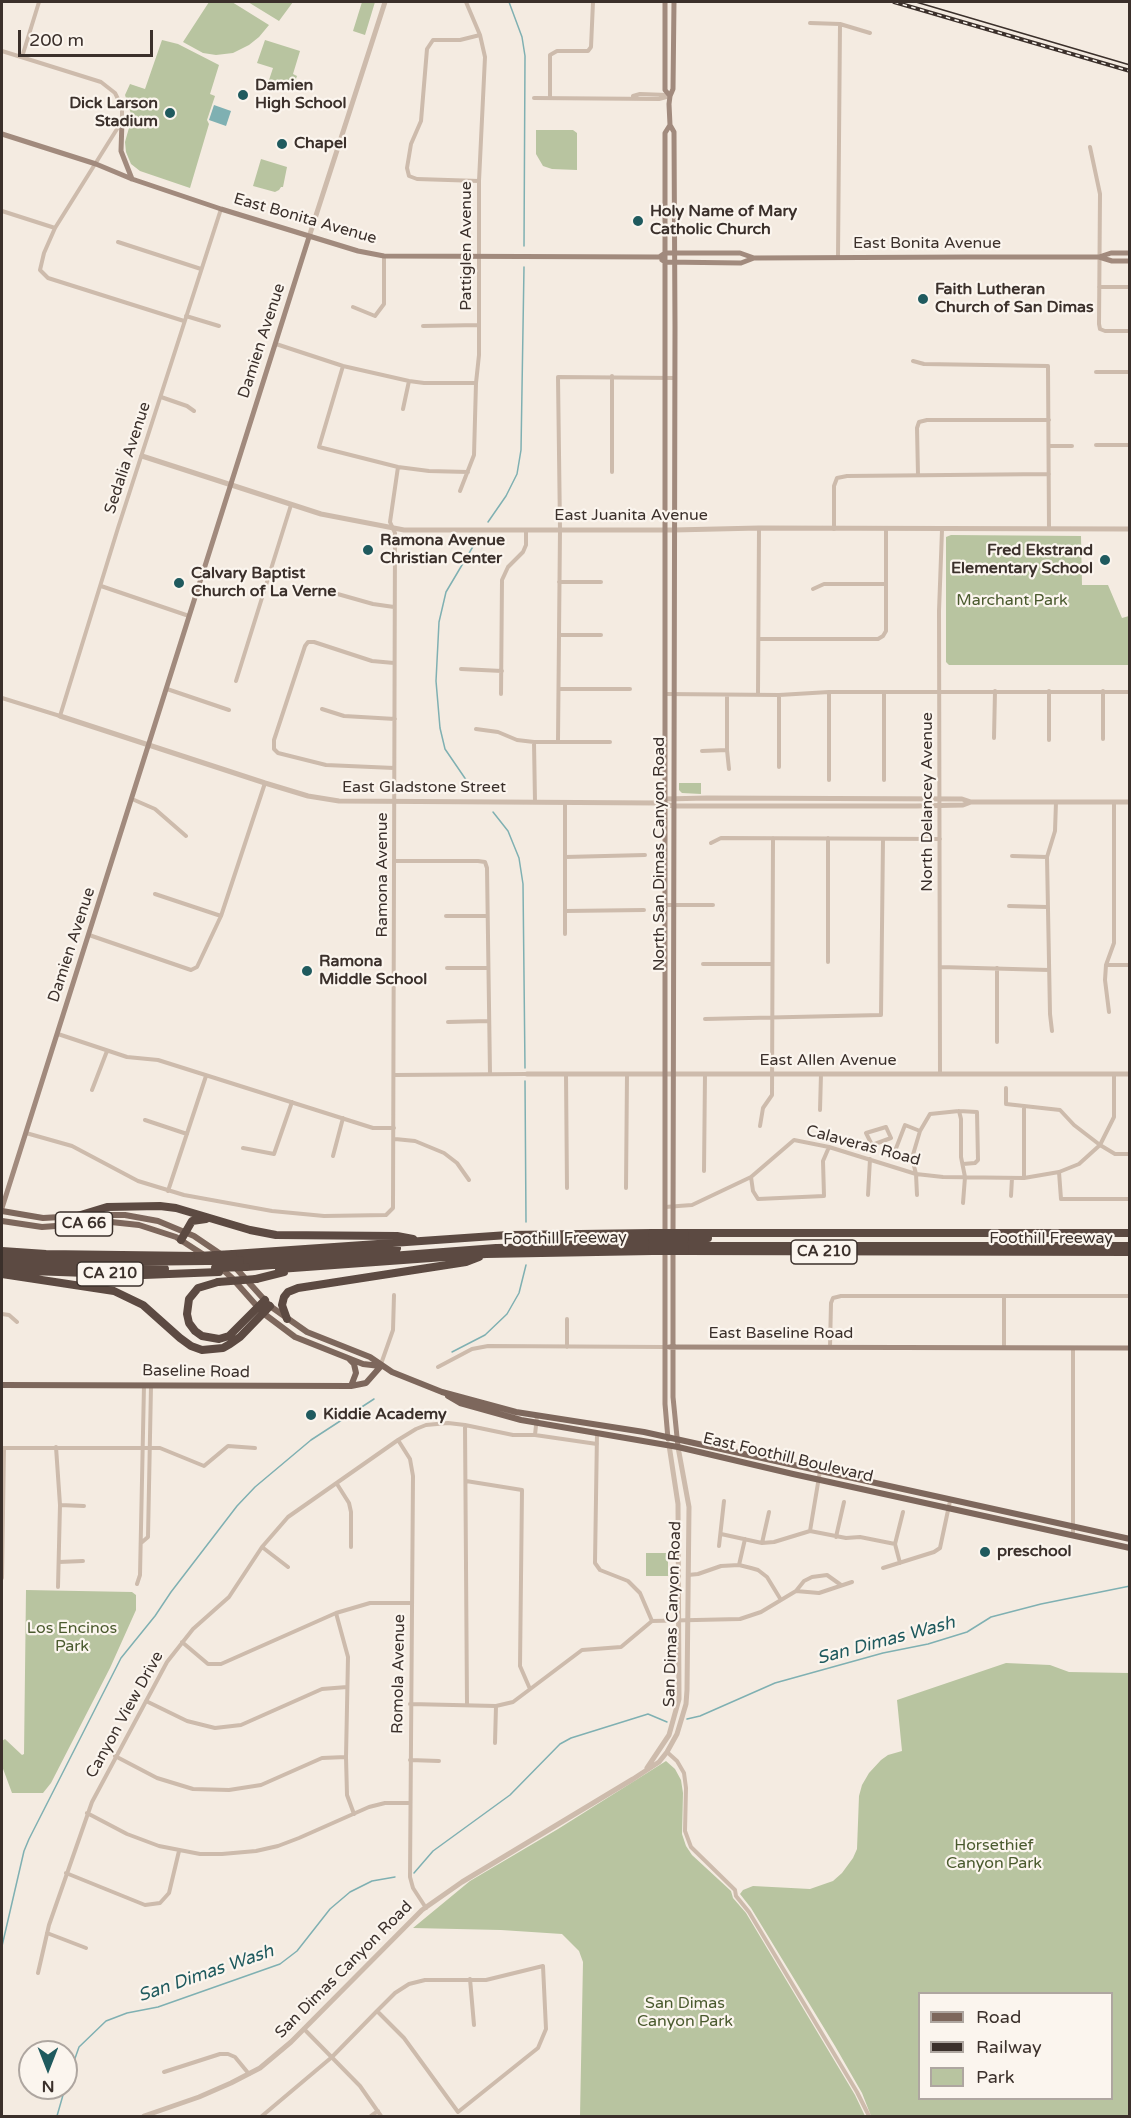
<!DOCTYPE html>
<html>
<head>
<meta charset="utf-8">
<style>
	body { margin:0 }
	#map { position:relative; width:1131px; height:2118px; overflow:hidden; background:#f4ebe1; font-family:"Varela Round",sans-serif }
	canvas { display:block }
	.frame { position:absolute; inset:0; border:3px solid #3b302b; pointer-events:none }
	.legend { position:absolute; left:918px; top:1992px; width:195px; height:108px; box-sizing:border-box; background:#fbf5ee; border:2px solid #aea6a0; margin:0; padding:8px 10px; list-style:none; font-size:18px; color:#3b302b }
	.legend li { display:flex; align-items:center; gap:12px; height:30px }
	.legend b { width:30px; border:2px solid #aea6a0 }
	.north { position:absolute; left:18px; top:2040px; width:60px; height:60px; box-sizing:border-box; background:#fbf5ee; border:2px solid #aea6a0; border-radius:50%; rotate:180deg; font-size:16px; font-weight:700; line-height:24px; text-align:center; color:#3b302b }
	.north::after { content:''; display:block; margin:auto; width:21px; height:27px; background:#1f5a5e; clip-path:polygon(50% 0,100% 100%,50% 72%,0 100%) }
	.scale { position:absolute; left:18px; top:30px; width:135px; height:27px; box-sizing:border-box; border:3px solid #3b302b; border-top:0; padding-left:8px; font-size:18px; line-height:21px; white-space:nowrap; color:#3b302b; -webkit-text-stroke:4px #fbf5ee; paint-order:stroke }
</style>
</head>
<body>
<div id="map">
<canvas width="1131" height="2118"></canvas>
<div class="frame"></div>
<ul class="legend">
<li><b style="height:8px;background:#7d675c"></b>Road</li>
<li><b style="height:8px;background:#3b302b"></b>Railway</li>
<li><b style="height:16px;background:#b8c4a0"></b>Park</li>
</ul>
<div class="north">N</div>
<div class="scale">200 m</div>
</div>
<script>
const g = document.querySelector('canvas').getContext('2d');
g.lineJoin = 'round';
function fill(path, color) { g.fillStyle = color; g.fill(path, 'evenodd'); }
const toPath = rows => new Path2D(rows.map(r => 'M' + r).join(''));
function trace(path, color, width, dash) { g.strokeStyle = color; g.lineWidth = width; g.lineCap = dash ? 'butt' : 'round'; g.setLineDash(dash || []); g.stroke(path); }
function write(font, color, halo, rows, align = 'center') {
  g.font = font + ' "Varela Round",sans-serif'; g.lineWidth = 4.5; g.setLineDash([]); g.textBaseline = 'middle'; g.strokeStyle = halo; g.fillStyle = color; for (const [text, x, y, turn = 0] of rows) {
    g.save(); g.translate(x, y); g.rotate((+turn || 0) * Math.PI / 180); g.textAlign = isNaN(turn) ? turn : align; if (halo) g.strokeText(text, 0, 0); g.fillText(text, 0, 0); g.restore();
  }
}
const green = toPath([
	[209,2,232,2,269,25,259,37,249,45,233,53,216,55,203,53,183,42],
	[248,2,293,2,279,21],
	[362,2,375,2,365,35,353,31],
	[162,40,178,44,219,65,210,94,215,96,207,120,209,124,190,188,140,171,131,164,126,152,125,142,132,117,125,95,130,84,145,89],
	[265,40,300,51,293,74,297,76,293,87,269,80,273,68,257,63],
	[536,130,573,130,577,133,577,170,552,169,543,166,536,154],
	[261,159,287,167,283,187,281,187,279,190,275,192,253,186],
	[951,535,1081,536,1082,585,1108,585,1122,618,1129,616,1129,665,949,665,946,662,946,537],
	[679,783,701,783,701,794,682,793,679,790],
	[646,1553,668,1553,668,1576,646,1576],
	[26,1590,132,1592,136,1595,136,1610,110,1668,51,1783,43,1793,12,1793,2,1766,2,1741,5,1739,22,1755,24,1754],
	[1006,1663,1050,1665,1069,1672,1129,1673,1129,2116,871,2116,862,2093,835,2046,751,1908,740,1894,743,1890,753,1886,810,1889,833,1881,842,1873,853,1858,857,1849,859,1796,862,1785,869,1773,881,1760,888,1755,902,1751,897,1700],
	[920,1994,1112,1994,1112,2098,920,2098],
	[666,1761,675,1769,681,1780,683,1793,682,1834,686,1846,692,1855,731,1891,733,1898,746,1913,855,2095,865,2116,580,2116,583,1962,579,1951,562,1934,501,1930,413,1928,470,1881,558,1829]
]);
const water = toPath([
	[214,105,231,111,226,126,209,120]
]);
const stream = toPath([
	[509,2,522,37,525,56,524,246],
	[488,522,506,496,517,474,521,450,524,267],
	[473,790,445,749,440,728,436,681,439,622,446,592,478,538],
	[493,812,508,831,519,858,523,884,525,1068],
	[525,1081,526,1222],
	[452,1352,485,1335,507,1314,519,1293,526,1265],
	[687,1719,700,1716,775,1683,883,1653,928,1644,967,1632,991,1617,1041,1604,1130,1586],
	[414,1873,433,1851,510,1795,560,1744,571,1738,648,1714,667,1722],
	[2,1946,24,1851,29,1839,121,1658,155,1616,171,1592,237,1506,255,1487,311,1440,374,1399],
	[66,2084,79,2047,106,2021,127,2013,158,2007,280,1964,297,1951,330,1909,350,1892,372,1881,395,1877],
	[57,2116,65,2088]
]);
const minor = toPath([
	[810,23,840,24,870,33],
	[2,51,101,82,115,93,122,107,122,121,55,228,44,253,40,270,48,278,184,321],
	[22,57,39,2],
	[633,96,640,94,667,95],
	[550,97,550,55,557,51,588,51,591,47,593,2],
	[534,98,659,99,670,96],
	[1090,147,1100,194,1099,324,1100,329,1105,331,1130,331],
	[479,181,417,179,409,176,407,168,411,144,421,121,427,49,433,40,460,40,480,35],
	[2,211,55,228],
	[118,242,201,269],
	[838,257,840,24],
	[1099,287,1130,287],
	[353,307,375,316,384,304,384,256],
	[186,316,219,326],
	[423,326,479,325],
	[276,344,343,366,409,381,424,383,476,383],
	[913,361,924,364,1048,366,1049,529],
	[343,366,319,447,398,467,429,471,468,472],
	[1096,372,1130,372],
	[161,397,187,406,194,411],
	[403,409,409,381],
	[1096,445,1130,445],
	[1049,446,1072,446],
	[612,472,612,376],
	[918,475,917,428,919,422,927,420,1049,420],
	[460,491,474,455,476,383,479,355,479,181,485,57,480,35,466,2],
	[834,529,834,486,837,478,847,476,1049,474],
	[559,582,601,582],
	[101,586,189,616],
	[813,589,824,584,886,584],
	[327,591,373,604,394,607],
	[560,635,601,635],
	[759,639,878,639,883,636,886,631,886,529],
	[461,669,502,671],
	[236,681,291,505],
	[167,689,229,710],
	[559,689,630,689],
	[1103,691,1103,739],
	[884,692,884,780],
	[501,694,502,580,508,567,523,552,526,545,526,530],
	[665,694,779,695,829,692,1130,692],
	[758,694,759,528],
	[727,695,727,750,729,769],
	[779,695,779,767],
	[2,698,60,716,118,528,221,209],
	[322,709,344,716,395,719],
	[476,729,498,732,517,740,534,742,610,742],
	[994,738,995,691],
	[1049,740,1049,691],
	[558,741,560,529,558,377,675,378],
	[534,742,535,802],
	[702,751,727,750],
	[394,768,326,765,278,753,274,749,274,740,305,646,308,642,314,642,372,661,394,663],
	[829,780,829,692],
	[132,799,155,809,186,836],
	[711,843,721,838,940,839],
	[1012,856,1047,857],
	[565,857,645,855],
	[396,861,478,861,485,862,487,868,490,1074],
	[155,894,221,916],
	[665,905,713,905],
	[1009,906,1047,907],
	[565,911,644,910],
	[446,916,486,916],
	[565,934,565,802],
	[89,935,191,970,197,967,221,916,265,783],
	[828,962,828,838],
	[703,964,771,964],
	[1106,965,1130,965],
	[940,967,1049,970],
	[447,968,487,968],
	[997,968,997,1042],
	[1109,1012,1105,980,1106,965,1114,943,1114,802],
	[705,1019,881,1015,883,839],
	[448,1022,489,1021],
	[1052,1031,1050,1014,1047,857,1055,831,1056,802],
	[58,1034,127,1057,158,1060,373,1128,394,1128],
	[566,1074,567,1188],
	[940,1074,939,611,942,530],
	[395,1075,527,1074],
	[1006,1088,1006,1104,1060,1110,1074,1125,1100,1145,1115,1154,1130,1154],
	[92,1090,107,1051],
	[820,1110,821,1074],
	[959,1111,961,1119,961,1157,965,1177,963,1203],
	[145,1120,187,1134],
	[760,1126,763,1108,772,1095,773,838],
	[886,1127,891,1138,872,1145,866,1133,886,1127],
	[26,1133,72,1146,138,1181,184,1195,272,1211,324,1216,386,1215,393,1208,395,533,390,522,398,467],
	[395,1139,415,1141,444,1153,457,1163,469,1180],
	[243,1148,274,1154,292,1102],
	[333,1156,343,1118],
	[912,1158,895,1151,905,1125,920,1131],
	[704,1171,705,1074],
	[1059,1172,1061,1199,1130,1199],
	[751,1177,753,1191,758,1199,824,1196,823,1161,829,1147],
	[1024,1178,1024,1108],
	[626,1188,627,1074],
	[168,1191,206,1076],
	[868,1195,870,1159],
	[917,1195,916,1174,912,1158,920,1131,930,1114,959,1111,977,1112,978,1160,975,1163,963,1164],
	[1011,1196,1012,1178],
	[665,1207,692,1205,751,1177,794,1140,829,1147,916,1174,943,1177,1024,1178,1059,1172,1079,1164,1100,1145,1114,1117,1114,1074],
	[1004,1296,1004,1348],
	[2,1314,9,1315,17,1322],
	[567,1319,567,1347],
	[830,1347,831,1303,833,1298,841,1296,1130,1296],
	[1073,1348,1073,1535],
	[381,1364,393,1330,394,1295],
	[438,1367,472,1349,488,1346,665,1347],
	[465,1425,467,1705],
	[597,1433,595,1563,600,1570,628,1581,640,1593,652,1621],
	[535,1435,537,1416],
	[398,1440,410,1459,413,1476,410,1877,413,1888,426,1908],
	[56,1447,60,1505,58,1587],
	[2,1448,160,1448,204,1466,228,1446,255,1448],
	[466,1481,522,1490,520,1666,530,1689],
	[337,1484,349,1503,351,1512,351,1547],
	[60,1505,84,1506],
	[810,1531,820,1471],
	[721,1534,762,1543,774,1542,810,1531,846,1538,860,1537,895,1544],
	[836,1537,844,1502],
	[141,1543,148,1537,151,1386],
	[762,1543,769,1512],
	[719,1546,724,1501],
	[262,1547,288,1567],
	[59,1562,83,1561],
	[900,1563,895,1544,903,1512],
	[739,1565,745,1539],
	[883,1568,934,1552,940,1548,950,1501],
	[688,1575,698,1574,721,1566,739,1565,751,1568,758,1570,767,1577,781,1600],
	[2,1578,4,1448],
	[137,1584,140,1575,144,1385],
	[796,1591,804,1581,812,1577,827,1575,841,1585],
	[336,1613,348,1657,346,1757,347,1795,354,1814],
	[182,1642,208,1664,221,1664,336,1613,370,1603,411,1603],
	[146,1701,187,1721,215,1728,241,1725,322,1689,347,1687],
	[410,1704,496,1706,513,1702,582,1650,621,1647,652,1621,740,1619,761,1612,796,1591,819,1593,852,1582],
	[495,1743,496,1706],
	[667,1752,677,1761,684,1773,686,1788,685,1831,691,1847,735,1890,736,1896,749,1912,857,2092,869,2116],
	[115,1756,157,1778,193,1789,229,1790,261,1785,322,1758,346,1757],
	[410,1760,439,1761],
	[87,1813,127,1834,159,1846,200,1854,222,1854,256,1851,278,1846,299,1838,369,1807,385,1803,409,1803],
	[66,1873,145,1905,160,1903,169,1893,179,1851],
	[47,1933,86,1948],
	[38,1973,49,1925,92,1802,167,1662,193,1629,229,1597,262,1547,288,1517,398,1440,416,1429,426,1425,448,1423,465,1425,513,1435,535,1435,597,1444],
	[470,1979,474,2025],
	[304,2029,360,2086,381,2116],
	[164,2072,220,2054,228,2054,235,2057,249,2074],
	[262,2116,332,2057,377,2011,395,1993,409,1984,425,1980,486,1980,543,1966,546,2029,538,2048,458,2112,404,2038,377,2011],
	[371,2116,378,2111]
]);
const tertiary = toPath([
	[309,237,385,2],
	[142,456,321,514,404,530,674,530,759,528,1130,529],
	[60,716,265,783,308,796,339,801,657,803,674,806,916,806,963,805,971,802,1130,802],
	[657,803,665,799,707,798,962,799,971,802],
	[527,1074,1130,1074],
	[647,1768,669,1735,679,1699,678,1504,669,1445],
	[144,2116,199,2097,231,2083,260,2068,291,2042,422,1910,462,1882,633,1779,659,1762,667,1752,677,1734,686,1704,687,1690,689,1507,678,1447]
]);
const secondary = toPath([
	[665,2,665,90,670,96],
	[122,121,121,151,132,179],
	[2,134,96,164,132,179,221,209,358,251,384,256,659,257,665,253,740,253,754,258],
	[1099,257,1111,253,1130,253],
	[662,260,665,262,741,263,754,258,967,257,1099,257,1112,261,1130,261],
	[2,1208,309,237],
	[665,1235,665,133,670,125],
	[673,1235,675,327,674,132,670,125,669,104,670,96,673,89,674,2],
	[673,1248,673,1397,678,1447],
	[665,1250,665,1404,668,1439],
	[669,1347,1130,1348]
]);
const primary = toPath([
	[2,1211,43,1218,78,1216],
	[88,1215,125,1215,158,1221,194,1236,222,1255],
	[2,1221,42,1227,111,1222,139,1225,176,1237,207,1257],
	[234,1266,270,1306,307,1332,370,1357,392,1372,442,1392,516,1412,644,1432,1130,1539],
	[220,1267,232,1278,263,1313,295,1337,363,1364,380,1366],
	[350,1360,354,1364,356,1373,351,1386],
	[2,1385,351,1386,366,1383,381,1366],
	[448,1396,460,1403,521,1420,678,1447,793,1474,1130,1548]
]);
const motorway = toPath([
	[74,1217,107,1207,160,1206,176,1208,250,1230,276,1235,397,1236,413,1239],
	[685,1233,1130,1233],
	[624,1239,652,1239],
	[685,1239,708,1238],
	[181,1240,192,1221,206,1219],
	[552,1240,600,1239],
	[685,1246,1130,1246],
	[2,1251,46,1254,198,1256],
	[685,1251,1130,1252],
	[233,1254,508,1235,652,1233],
	[2,1257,119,1262,206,1261],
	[240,1260,397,1248],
	[2,1264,78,1268],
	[246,1267,496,1248,652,1246],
	[108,1269,165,1269],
	[279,1269,486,1254,652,1251],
	[2,1270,144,1275,219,1272],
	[2,1274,114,1291,143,1305,180,1338,191,1346,202,1350,223,1348,230,1344,240,1337,270,1306],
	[256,1279,284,1272],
	[218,1282,198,1288,189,1299,187,1314,189,1323,195,1331,202,1336,219,1339,229,1336,265,1300],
	[287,1319,282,1305,284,1297,288,1292,298,1288,466,1262,479,1257]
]);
const tram = toPath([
	[916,2,1130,65]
]);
const rail = toPath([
	[894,2,1130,71]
]);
const motorwayBridge = toPath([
	[652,1233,685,1233],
	[652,1239,685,1239],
	[652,1246,685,1246],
	[652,1251,685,1251],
	[198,1256,233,1254],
	[206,1261,240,1260],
	[215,1268,246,1267],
	[218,1282,256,1279]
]);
const markers = [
	[243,95,6,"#1f5a5e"],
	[170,113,6,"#1f5a5e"],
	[282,144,6,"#1f5a5e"],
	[638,221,6,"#1f5a5e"],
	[923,299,6,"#1f5a5e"],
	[368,550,6,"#1f5a5e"],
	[1105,560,6,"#1f5a5e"],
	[179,583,6,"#1f5a5e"],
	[307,971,6,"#1f5a5e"],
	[311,1415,6,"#1f5a5e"],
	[985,1552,6,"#1f5a5e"]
];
const shields = [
	[84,1224,57],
	[824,1252,66],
	[110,1274,66]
];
const shieldNames = [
	["CA 66",84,1224],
	["CA 210",824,1252],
	["CA 210",110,1274]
];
const poiNames = [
	["Damien",255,86],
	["High School",255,104],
	["Dick Larson",158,104,"right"],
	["Stadium",158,122,"right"],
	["Chapel",294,144],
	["Holy Name of Mary",650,212],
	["Catholic Church",650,230],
	["Faith Lutheran",935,290],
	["Church of San Dimas",935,308],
	["Ramona Avenue",380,541],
	["Christian Center",380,559],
	["Fred Ekstrand",1093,551,"right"],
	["Elementary School",1093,569,"right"],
	["Calvary Baptist",191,574],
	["Church of La Verne",191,592],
	["Ramona",319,962],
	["Middle School",319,980],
	["Kiddie Academy",323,1415],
	["preschool",997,1552]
];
const streetNames = [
	["East Bonita Avenue",305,219,16],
	["East Bonita Avenue",927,244],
	["Pattiglen Avenue",467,246,-90],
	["Damien Avenue",262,341,-72],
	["Sedalia Avenue",128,458,-72],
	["East Juanita Avenue",631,516],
	["East Gladstone Street",424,788],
	["North Delancey Avenue",928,802,-90],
	["North San Dimas Canyon Road",660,854,-90],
	["Ramona Avenue",383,875,-90],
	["Damien Avenue",72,945,-72],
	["East Allen Avenue",828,1061],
	["Calaveras Road",863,1146,15],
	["Foothill Freeway",565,1239,-1],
	["Foothill Freeway",1051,1239],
	["East Baseline Road",781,1334],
	["Baseline Road",196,1372,1],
	["East Foothill Boulevard",788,1458,13],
	["San Dimas Canyon Road",673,1614,-88],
	["Romola Avenue",399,1674,-89],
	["Canyon View Drive",125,1715,-61],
	["San Dimas Canyon Road",344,1970,-45]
];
const parkNames = [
	["Marchant Park",1012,601],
	["Los Encinos",72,1629],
	["Park",72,1647],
	["Horsethief",994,1846],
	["Canyon Park",994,1864],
	["San Dimas",685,2004],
	["Canyon Park",685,2022]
];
const waterNames = [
	["San Dimas Wash",886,1641,-15],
	["San Dimas Wash",206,1974,-19]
];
fill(green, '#b8c4a0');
fill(water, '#7fb0b2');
trace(stream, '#7fb0b2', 1.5);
trace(minor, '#cdbbac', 4);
trace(tertiary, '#cdbbac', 5);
trace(secondary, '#a18a7d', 5);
trace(primary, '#7d675c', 6);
trace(motorway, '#5c4a42', 8);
trace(tram, '#3b302b', 1.5);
trace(rail, '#3b302b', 4);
trace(rail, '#fbf5ee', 1.5, [4.5]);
trace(motorwayBridge, '#5c4a42', 8);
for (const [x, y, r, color] of markers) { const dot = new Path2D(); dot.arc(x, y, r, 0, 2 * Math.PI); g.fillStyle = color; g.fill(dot); trace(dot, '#fbf5ee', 2); }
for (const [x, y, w] of shields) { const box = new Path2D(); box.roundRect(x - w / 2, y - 12, w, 24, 4.5); g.fillStyle = '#fbf5ee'; g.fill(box); trace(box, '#3b302b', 1.5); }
write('bold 15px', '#3b302b', null, shieldNames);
write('bold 16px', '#3b302b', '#fbf5ee', poiNames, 'left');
write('16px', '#3b302b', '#fbf5ee', streetNames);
write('16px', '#4a5a2e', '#fbf5ee', parkNames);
write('italic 18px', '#1f5a5e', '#fbf5ee', waterNames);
</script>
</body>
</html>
